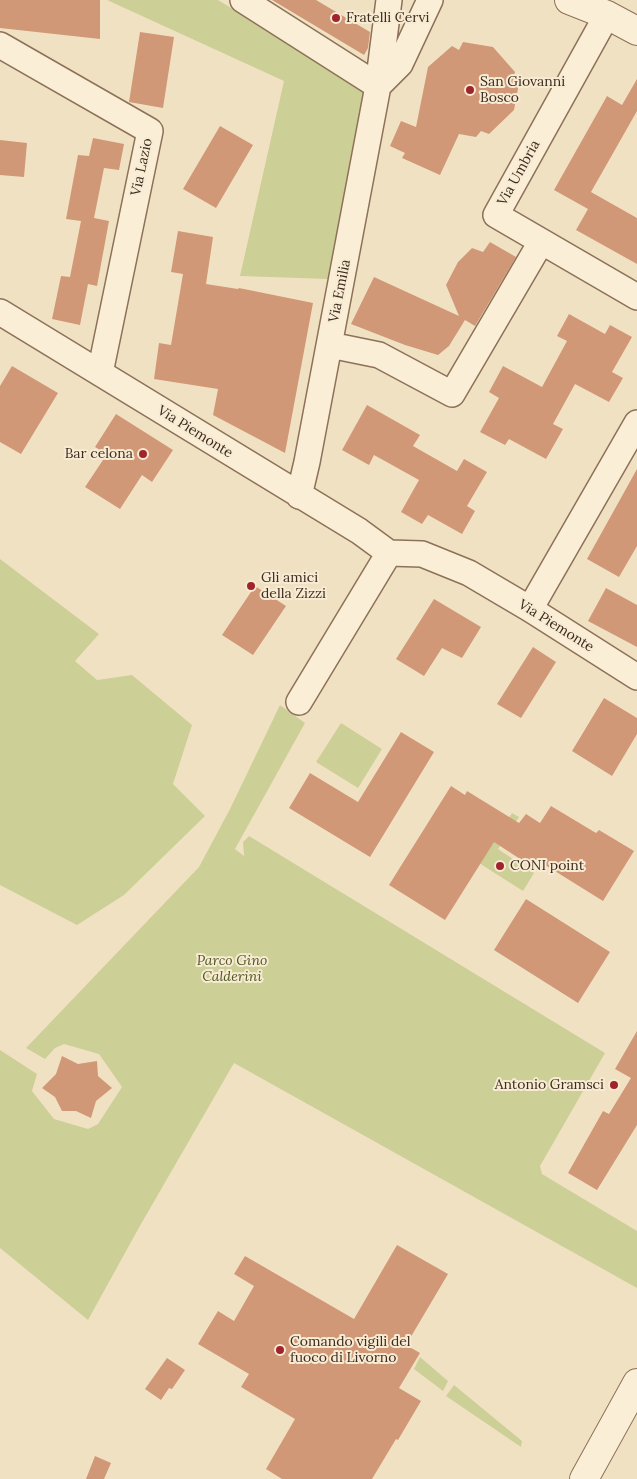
<!DOCTYPE html>
<html>
<head>
<meta charset="utf-8">
<style>
	body { margin:0 }
	canvas { display:block; background:#f1e1c3 }
</style>
</head>
<body>
<canvas width="637" height="1479"></canvas>
<script>
const g = document.querySelector('canvas').getContext('2d');
g.lineJoin = 'round';
function fill(path, color) { g.fillStyle = color; g.fill(path, 'evenodd'); }
const toPath = rows => new Path2D(rows.map(r => 'M' + r).join(''));
function trace(path, color, width, dash) { g.strokeStyle = color; g.lineWidth = width; g.lineCap = dash ? 'butt' : 'round'; g.setLineDash(dash || []); g.stroke(path); }
function write(font, color, halo, rows, align = 'center') {
  g.font = font + ' Lora,serif'; g.lineWidth = 4; g.setLineDash([]); g.textBaseline = 'middle'; g.strokeStyle = halo; g.fillStyle = color; for (const [text, x, y, turn = 0] of rows) {
    g.save(); g.translate(x, y); g.rotate((+turn || 0) * Math.PI / 180); g.textAlign = isNaN(turn) ? turn : align; if (halo) g.strokeText(text, 0, 0); g.fillText(text, 0, 0); g.restore();
  }
}
const green = toPath([
	[107,0,218,0,368,91,328,279,240,276,284,81],
	[0,559,99,634,75,661,97,680,132,675,192,725,173,784,205,816,124,895,77,925,0,885],
	[280,705,305,723,235,849,244,856,243,842,249,836,605,1053,540,1166,542,1174,637,1231,637,1288,234,1063,141,1224,88,1320,0,1248,0,1050,37,1074,32,1091,54,1119,88,1129,98,1124,122,1087,99,1054,64,1044,55,1048,45,1059,26,1048,199,867,230,809],
	[341,723,382,749,358,788,316,762],
	[512,813,519,817,498,849,534,873,523,891,479,863],
	[420,1357,448,1381,443,1391,414,1369],
	[454,1385,522,1441,521,1447,446,1396]
]);
const building = toPath([
	[0,0,100,0,100,39,0,28],
	[272,0,316,0,370,32,368,48,364,55],
	[140,32,174,37,163,108,129,102],
	[463,42,493,47,515,72,513,79,519,83,514,110,489,134,481,131,476,137,459,134,440,175,402,158,405,153,390,146,401,121,416,127,428,67,452,46,459,50],
	[637,79,637,111,591,192,637,218,637,264,576,230,588,209,554,190,607,96,622,105],
	[220,126,253,145,216,208,183,189],
	[93,138,124,144,119,170,104,168,94,218,109,221,97,286,88,284,80,325,52,319,61,276,70,277,81,221,66,219,78,155,89,156],
	[0,140,27,143,24,177,0,175],
	[178,231,213,237,206,284,238,289,239,288,313,303,285,453,213,415,218,389,154,379,159,343,171,345,183,274,171,272],
	[490,242,516,257,475,326,465,320,449,346,438,355,405,345,351,324,374,277,459,316,446,285,458,262,472,248,483,252],
	[569,314,605,334,610,325,632,337,612,372,623,378,609,402,575,384,553,424,563,429,546,459,509,439,505,445,480,432,499,398,489,392,503,366,542,387,567,341,557,336],
	[12,366,58,393,21,454,0,442,0,386],
	[367,405,420,435,413,446,457,471,464,459,487,472,467,506,475,511,462,534,428,515,422,524,401,512,419,480,374,455,369,465,342,450],
	[116,414,173,450,152,482,142,475,120,509,85,487,107,454,95,447],
	[637,469,637,546,619,577,587,559],
	[255,586,286,606,253,655,222,635],
	[606,588,637,605,637,647,588,621],
	[434,599,481,627,462,658,442,648,424,676,396,659],
	[533,647,556,662,521,718,497,704],
	[604,698,637,718,637,734,612,776,572,751],
	[401,732,434,752,370,857,289,808,310,773,358,802],
	[451,786,465,795,467,791,519,823,526,814,540,823,551,806,596,833,599,830,634,851,603,901,542,863,537,870,494,842,445,920,389,885],
	[526,899,610,952,578,1003,494,950],
	[637,1031,637,1125,597,1190,568,1173,603,1111,609,1114,631,1078,615,1069],
	[62,1056,78,1064,97,1061,98,1076,112,1088,96,1101,91,1118,76,1111,62,1111,55,1097,42,1088,56,1074],
	[397,1245,448,1274,406,1345,420,1353,399,1388,421,1401,398,1440,396,1439,372,1479,282,1479,266,1469,295,1419,241,1387,249,1374,198,1344,218,1311,234,1321,254,1286,234,1274,245,1256,354,1319],
	[167,1358,185,1370,172,1389,169,1388,161,1400,145,1389],
	[95,1456,111,1463,104,1479,86,1479]
]);
const minor = toPath([
	[243,0,378,86,389,0],
	[607,15,496,215,637,297],
	[0,45,150,131,100,373],
	[0,312,359,531,389,553,422,554,469,573,530,609,637,677],
	[330,345,379,355,452,394,541,242],
	[299,496,307,462,378,86,400,64,430,0],
	[530,609,637,423],
	[299,702,389,553]
]);
const tertiary = toPath([
	[569,0,607,15,637,31],
	[584,1479,637,1383]
]);
const markers = [
	[336,18,5,"#a0242c"],
	[470,90,5,"#a0242c"],
	[143,454,5,"#a0242c"],
	[251,586,5,"#a0242c"],
	[500,866,5,"#a0242c"],
	[614,1085,5,"#a0242c"],
	[280,1350,5,"#a0242c"]
];
const poiNames = [
	["Fratelli Cervi",346,18],
	["San Giovanni",480,82],
	["Bosco",480,98],
	["Bar celona",133,454,"right"],
	["Gli amici",261,578],
	["della Zizzi",261,594],
	["CONI point",510,866],
	["Antonio Gramsci",604,1085,"right"],
	["Comando vigili del",290,1342],
	["fuoco di Livorno",290,1358]
];
const streetNames = [
	["Via Lazio",142,167,-78],
	["Via Umbria",519,173,-61],
	["Via Emilia",340,291,-79],
	["Via Piemonte",195,432,32],
	["Via Piemonte",556,626,32]
];
const parkNames = [
	["Parco Gino",232,961],
	["Calderini",232,977]
];
fill(green, '#ccd096');
fill(building, '#d19877');
trace(minor, '#8d7158', 28);
trace(tertiary, '#8d7158', 30);
trace(minor, '#fbeed7', 25);
trace(tertiary, '#fbeed7', 28);
for (const [x, y, r, color] of markers) { const dot = new Path2D(); dot.arc(x, y, r, 0, 2 * Math.PI); g.fillStyle = color; g.fill(dot); trace(dot, '#f8ebd3', 2); }
write('14px', '#3c2b1e', '#f8ebd3', poiNames, 'left');
write('14px', '#3c2b1e', '#f8ebd3', streetNames);
write('italic 14px', '#4f5923', '#f8ebd3', parkNames);
</script>
</body>
</html>
